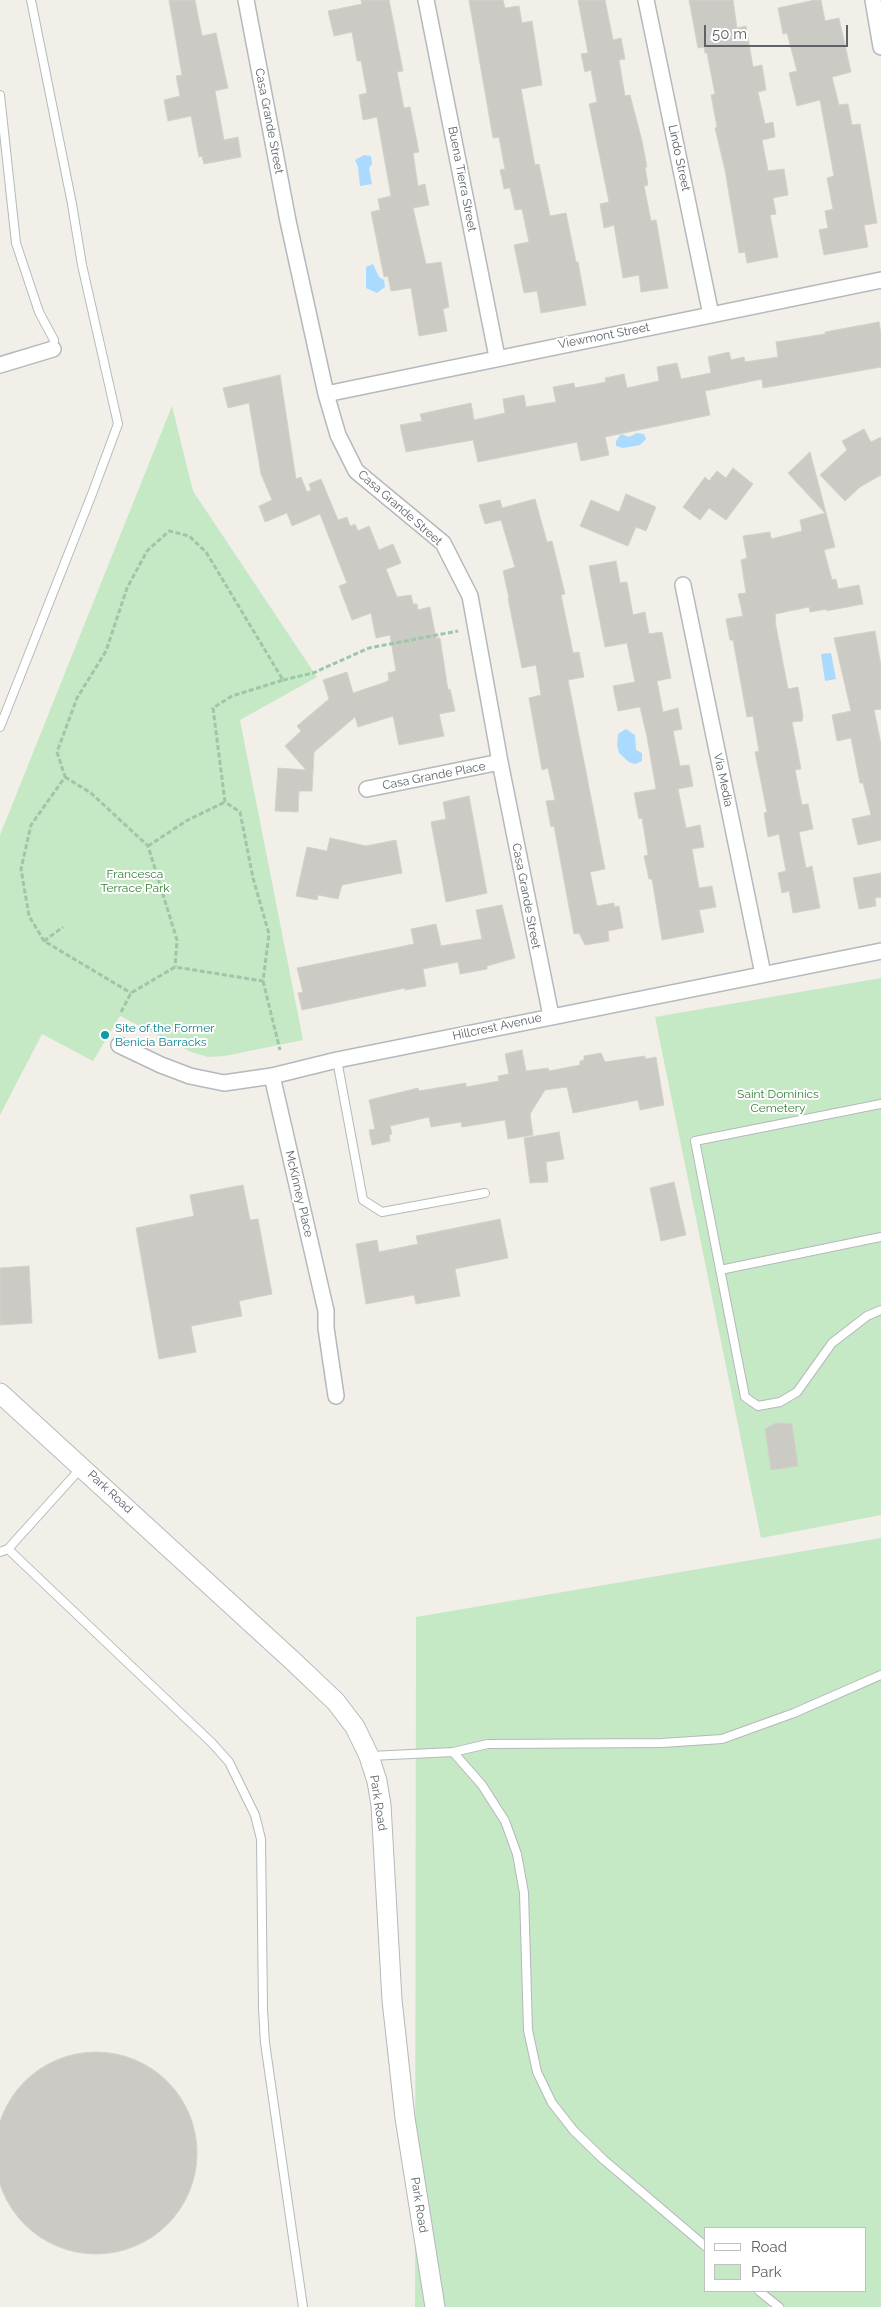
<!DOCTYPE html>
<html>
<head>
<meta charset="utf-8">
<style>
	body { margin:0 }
	#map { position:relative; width:881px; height:2307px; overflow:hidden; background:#f1efe8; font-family:Raleway,sans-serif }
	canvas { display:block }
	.legend { position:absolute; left:704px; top:2227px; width:162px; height:65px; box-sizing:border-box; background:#fff; border:1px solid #bfc1c3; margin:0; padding:6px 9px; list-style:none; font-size:15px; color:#5f6368 }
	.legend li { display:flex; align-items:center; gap:10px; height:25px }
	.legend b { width:25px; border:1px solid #bfc1c3 }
	.scale { position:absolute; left:704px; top:25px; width:144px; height:22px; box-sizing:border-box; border:2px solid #5f6368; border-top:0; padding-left:6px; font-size:15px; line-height:18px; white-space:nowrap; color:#5f6368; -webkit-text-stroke:4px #fff; paint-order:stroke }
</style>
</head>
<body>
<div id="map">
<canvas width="881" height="2307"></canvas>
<ul class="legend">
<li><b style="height:6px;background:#fff"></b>Road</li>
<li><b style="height:14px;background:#c5e8c5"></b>Park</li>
</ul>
<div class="scale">50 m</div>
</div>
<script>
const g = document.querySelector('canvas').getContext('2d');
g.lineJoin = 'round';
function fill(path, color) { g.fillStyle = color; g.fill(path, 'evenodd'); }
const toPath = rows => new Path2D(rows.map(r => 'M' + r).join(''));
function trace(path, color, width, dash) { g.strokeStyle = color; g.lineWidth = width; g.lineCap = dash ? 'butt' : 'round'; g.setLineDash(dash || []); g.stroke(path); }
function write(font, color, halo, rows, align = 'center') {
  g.font = font + ' Raleway,sans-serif'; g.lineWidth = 4; g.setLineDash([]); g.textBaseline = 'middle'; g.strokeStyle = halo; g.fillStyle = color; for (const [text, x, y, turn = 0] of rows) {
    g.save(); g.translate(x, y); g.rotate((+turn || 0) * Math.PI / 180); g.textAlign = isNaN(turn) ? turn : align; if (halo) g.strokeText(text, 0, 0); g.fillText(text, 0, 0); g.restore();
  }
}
const green = toPath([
	[172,406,193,491,317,677,240,720,303,1040,225,1056,208,1057,191,1052,120,1016,93,1061,42,1034,0,1115,0,835],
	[881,978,881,1515,761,1538,655,1017],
	[881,1538,881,2307,415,2307,416,1617],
	[705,2228,865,2228,865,2291,705,2291]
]);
const water = toPath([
	[364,155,371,156,372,164,369,168,372,184,360,186,358,167,355,160],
	[373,264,379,277,384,280,385,287,377,293,366,288,366,267],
	[637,433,644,434,646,439,640,445,623,448,616,446,616,441,621,434,629,437],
	[831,653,836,679,825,681,821,654],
	[626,729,635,735,636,750,642,753,642,761,635,764,629,762,619,753,617,745,618,734]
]);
const building = toPath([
	[169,0,195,0,202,36,216,33,228,88,215,91,224,140,238,137,241,157,204,164,202,156,199,157,191,116,168,121,164,100,180,96,176,76,182,75,169,0],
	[361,0,389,0,403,71,397,72,404,108,410,107,419,152,413,153,418,186,425,184,429,205,413,208,426,264,441,262,449,307,443,309,447,331,419,336,411,288,391,291,388,276,384,277,371,212,380,210,378,199,391,196,377,117,363,120,359,95,367,93,361,61,357,61,352,32,334,36,328,11,362,4,361,0],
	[469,0,503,0,505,8,519,6,522,23,532,21,542,85,521,89,535,165,539,164,550,216,566,213,576,262,578,262,586,305,541,313,537,291,524,293,514,245,529,242,522,209,515,210,510,188,504,189,500,170,505,169,499,137,493,138,469,0],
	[578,0,605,0,613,40,621,38,625,59,619,60,625,96,630,95,642,141,647,167,645,167,648,185,644,186,651,221,656,220,668,288,641,292,639,275,623,278,614,225,604,228,600,204,609,202,589,104,597,102,591,70,585,72,581,54,588,53,578,0],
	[689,0,733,0,737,28,746,26,753,67,762,65,766,90,758,92,765,124,773,122,775,137,762,140,768,171,784,169,788,195,773,198,776,214,770,215,778,257,747,263,745,252,739,253,725,170,715,128,717,127,711,95,715,94,707,53,705,53,704,47,698,48,689,0],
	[815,0,821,0,825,21,839,18,851,72,832,77,839,105,848,104,852,125,860,124,877,223,864,225,868,247,824,255,819,230,828,228,825,211,833,209,827,178,834,176,820,100,797,106,789,73,797,71,787,33,783,34,778,8,815,0],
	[879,322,881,333,881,367,763,388,762,379,705,391,710,415,605,437,609,455,581,461,577,442,478,462,473,440,406,452,400,425,422,421,420,414,471,403,474,420,505,413,503,399,524,395,526,407,556,402,553,387,574,383,575,388,606,382,605,378,624,374,627,388,659,381,657,367,677,363,681,379,711,373,708,357,729,352,731,360,744,357,745,362,778,357,776,342,825,334,825,332,879,322],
	[280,375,296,479,301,477,307,492,311,490,309,484,321,479,338,520,347,517,350,526,355,524,358,531,369,526,379,550,393,544,401,563,386,569,397,597,411,595,413,604,417,604,418,610,430,607,436,638,440,638,448,690,450,689,455,711,439,714,444,736,399,745,393,716,358,727,355,717,314,752,312,791,299,791,298,812,275,811,278,768,306,770,285,746,301,731,297,726,329,699,323,680,347,672,353,693,386,682,389,680,388,673,396,671,390,635,376,638,371,613,352,620,339,586,347,583,320,514,292,526,287,513,265,522,259,506,272,500,261,474,249,403,228,408,223,388,280,375],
	[864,429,871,442,881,437,881,475,860,487,845,501,820,475,847,450,842,441,864,429],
	[810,452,835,547,824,550,832,580,836,579,838,589,859,585,863,604,826,611,827,609,810,612,809,607,775,614,776,620,775,621,788,689,798,687,803,716,802,721,792,722,801,769,795,770,802,805,808,804,813,829,799,832,806,868,812,866,820,908,793,913,789,891,782,893,778,873,786,871,779,834,768,837,764,813,767,812,755,752,759,751,753,716,747,717,733,640,730,640,726,619,743,616,738,594,746,593,741,560,747,558,743,536,770,532,771,539,802,531,800,520,825,513,788,473,810,452],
	[733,468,753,484,726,520,709,508,700,520,683,507,705,477,709,481,717,471,726,478,733,468],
	[626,494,656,507,646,531,636,527,628,546,580,526,591,500,619,512,626,494],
	[535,499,547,542,552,541,565,594,561,595,573,653,579,652,584,677,568,680,605,869,590,872,597,906,614,903,614,907,619,906,623,928,608,931,609,941,585,945,579,933,574,934,554,826,551,827,546,801,555,800,548,768,542,770,529,698,541,695,536,665,522,668,508,598,509,598,503,571,515,567,501,520,485,524,479,505,500,500,502,508,535,499],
	[616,561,620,583,627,582,633,615,645,612,649,634,662,632,671,678,657,681,663,712,678,708,682,729,673,731,680,766,689,765,693,786,678,789,686,828,700,825,704,847,692,849,699,888,712,886,716,907,699,910,704,932,662,940,652,879,649,879,644,856,648,855,642,818,639,819,634,793,656,789,647,737,640,707,618,711,613,686,635,682,627,643,605,647,589,566,616,561],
	[875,631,881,666,881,709,874,710,881,744,881,840,858,845,852,819,871,815,863,783,860,783,851,738,837,741,832,715,851,711,834,638,875,631],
	[469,796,487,893,446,902,431,822,446,819,443,802,469,796],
	[330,838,366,846,396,840,402,873,342,885,338,899,318,895,317,900,296,896,307,847,327,851,330,838],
	[881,873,881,897,875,898,876,906,859,909,853,878,881,873],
	[502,905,515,958,487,966,487,969,460,974,458,962,423,969,426,986,405,990,405,988,302,1010,298,993,303,992,297,968,414,944,411,929,436,924,441,946,482,939,476,910,502,905],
	[522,1050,526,1071,548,1068,549,1071,580,1065,580,1061,584,1060,584,1056,601,1053,605,1062,645,1056,645,1059,656,1057,664,1105,640,1110,638,1100,573,1113,567,1087,545,1090,530,1114,533,1135,508,1139,505,1120,462,1127,461,1122,431,1127,429,1117,390,1126,392,1134,389,1135,390,1141,372,1145,369,1130,375,1129,369,1100,418,1088,419,1091,466,1083,466,1087,499,1081,498,1076,509,1074,505,1054,522,1050],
	[559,1132,564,1159,546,1162,548,1182,530,1183,524,1138,559,1132],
	[674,1182,686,1235,661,1241,650,1188,674,1182],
	[243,1185,250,1220,258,1219,272,1294,239,1301,242,1316,191,1326,196,1352,159,1359,136,1228,194,1216,190,1195,243,1185],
	[500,1219,508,1258,455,1269,460,1296,416,1304,414,1295,366,1304,356,1244,377,1240,379,1252,418,1244,416,1236,500,1219],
	[29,1266,32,1323,0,1325,0,1268,29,1266],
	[776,1423,792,1424,798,1466,771,1470,765,1429,776,1423],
	'-5 2153a101 101 0 1 1 202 0a101 101 0 1 1-202 0Z'
]);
const path = toPath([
	[283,680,313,673,369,648,458,631],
	[65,777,91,793,148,846,177,940,175,967],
	[148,846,186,821,225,802],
	[44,941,63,927],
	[263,981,280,1050],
	[121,1012,131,993,175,967,263,981,269,934,253,878,240,812,225,802,213,708,232,696,283,680,206,552,189,536,169,531,147,551,127,588,106,651,77,698,57,752,65,777,31,825,21,869,29,916,44,941,131,993]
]);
const service = toPath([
	[0,95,16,243,39,312,54,340,53,349],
	[0,727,92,494,118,424,82,265,72,204,31,0],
	[337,1060,363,1200,382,1212,485,1193],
	[881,1104,695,1141,745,1397,758,1406,780,1402,797,1392,832,1343,867,1316,881,1310],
	[720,1270,881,1237],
	[8,1549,212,1743,229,1762,255,1815,261,1839,263,2009,265,2043,303,2307],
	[0,1552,8,1549,81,1468],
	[453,1752,482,1785,505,1821,517,1854,524,1893,528,2030,537,2072,552,2103,574,2131,604,2160,705,2246],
	[371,1756,453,1752,488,1744,662,1743,722,1739,794,1713,881,1675],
	[759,2291,779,2307]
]);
const minor = toPath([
	[246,0,288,221,326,394,338,435,356,471,443,543,470,596,500,762,551,1016],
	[426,0,497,357],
	[646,0,711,315],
	[873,0,881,47],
	[0,365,53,349],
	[326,394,881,280],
	[683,585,763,974],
	[367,789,500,762],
	[119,1045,161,1065,190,1076,224,1083,272,1076,337,1060,881,951],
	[272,1076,326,1311,326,1328,336,1396]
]);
const tertiary = toPath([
	[0,1393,294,1662,336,1702,355,1727,369,1756,377,1781,381,1805,392,2000,405,2118,435,2307]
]);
const markers = [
	[105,1035,5,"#0f9aa8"]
];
const streetNames = [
	["Casa Grande Street",269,121,79],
	["Lindo Street",679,158,78],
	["Buena Tierra Street",462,179,79],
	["Viewmont Street",604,336,-11],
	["Casa Grande Street",400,508,41],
	["Casa Grande Place",434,776,-11],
	["Via Media",723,780,78],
	["Casa Grande Street",526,896,79],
	["Hillcrest Avenue",497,1027,-12],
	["McKinney Place",299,1194,77],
	["Park Road",110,1492,43],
	["Park Road",378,1803,81],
	["Park Road",419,2205,81]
];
const parkNames = [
	["Francesca",135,874],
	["Terrace Park",135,888],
	["Saint Dominics",778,1094],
	["Cemetery",778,1108]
];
const cultureNames = [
	["Site of the Former",115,1028],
	["Benicia Barracks",115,1042]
];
fill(green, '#c5e8c5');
fill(water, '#aadaff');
fill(building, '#cccac5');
trace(building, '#d6d1c6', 1);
trace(service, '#b5b8bc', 10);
trace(minor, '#b5b8bc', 18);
trace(tertiary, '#b5b8bc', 21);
trace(path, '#9cc7a9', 3, [5, 2.5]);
trace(service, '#fff', 8);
trace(minor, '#fff', 15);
trace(tertiary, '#fff', 19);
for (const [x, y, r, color] of markers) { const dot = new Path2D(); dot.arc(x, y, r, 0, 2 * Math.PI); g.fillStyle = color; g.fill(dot); trace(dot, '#fff', 2); }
write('12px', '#5f6368', '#fff', streetNames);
write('12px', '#348238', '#fff', parkNames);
write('12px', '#0d838f', '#fff', cultureNames, 'left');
</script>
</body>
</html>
